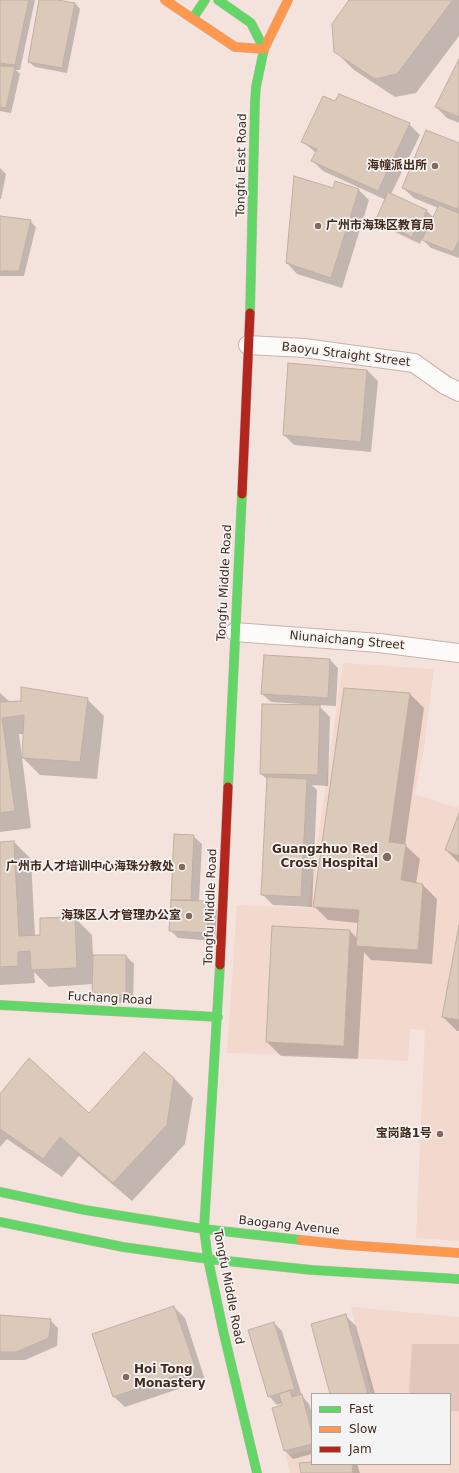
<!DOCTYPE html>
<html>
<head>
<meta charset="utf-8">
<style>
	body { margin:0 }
	#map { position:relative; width:459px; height:1473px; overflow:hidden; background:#f4e3dc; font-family:"DejaVu Sans",sans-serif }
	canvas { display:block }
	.legend { position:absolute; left:311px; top:1393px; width:140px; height:72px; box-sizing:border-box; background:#f4f4f4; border:1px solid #aea39e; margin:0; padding:5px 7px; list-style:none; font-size:12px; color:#45291c }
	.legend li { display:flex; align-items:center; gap:8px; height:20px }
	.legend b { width:20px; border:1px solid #aea39e }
</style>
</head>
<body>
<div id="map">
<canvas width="459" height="1473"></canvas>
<ul class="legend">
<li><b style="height:5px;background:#63d668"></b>Fast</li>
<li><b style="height:5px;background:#ff974d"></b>Slow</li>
<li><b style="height:5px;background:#b3261e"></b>Jam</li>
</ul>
</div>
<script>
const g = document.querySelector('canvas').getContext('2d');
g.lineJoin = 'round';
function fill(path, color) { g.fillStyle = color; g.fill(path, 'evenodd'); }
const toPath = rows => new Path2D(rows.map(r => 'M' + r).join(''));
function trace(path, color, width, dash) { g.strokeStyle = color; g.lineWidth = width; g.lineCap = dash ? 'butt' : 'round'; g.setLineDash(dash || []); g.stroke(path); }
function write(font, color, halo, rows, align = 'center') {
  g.font = font + ' "DejaVu Sans","Noto Sans SC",sans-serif'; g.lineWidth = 3.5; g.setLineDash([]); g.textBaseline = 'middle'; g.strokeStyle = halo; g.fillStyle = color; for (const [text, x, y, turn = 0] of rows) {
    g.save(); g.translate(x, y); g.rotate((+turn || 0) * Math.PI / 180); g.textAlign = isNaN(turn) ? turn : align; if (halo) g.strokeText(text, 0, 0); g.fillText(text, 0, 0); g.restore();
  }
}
const built = toPath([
	[343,663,434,669,424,747,415,794,457,808,459,805,459,1241,416,1238,425,1030,410,1029,408,1061,318,1056,227,1053,237,905,308,908],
	[351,1307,459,1317,459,1473,290,1473,286,1455,312,1449,312,1464,450,1464,450,1394,371,1394]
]);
const green = toPath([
	[412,1344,459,1344,459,1411,450,1411,450,1394,409,1394]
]);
const shadow = toPath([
	[0,0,35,0,20,70,16,70,20,74,11,113,0,111],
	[40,0,52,0,75,3,80,9,67,73,35,67,29,62],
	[350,0,459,0,459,36,416,93,395,97,354,70,335,51],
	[459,61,459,123,447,118,436,107],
	[409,124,420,135,391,194,427,211,434,218,438,208,414,198,403,188,459,144,459,258,431,248,422,239,420,244,385,227,377,219,386,200,323,171,312,160,316,153,302,141],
	[0,168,6,174,1,199,0,199],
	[334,190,359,190,369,200,342,288,297,274,287,263],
	[0,221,30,221,36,227,24,276,0,276],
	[367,370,378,381,371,452,294,445,284,435],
	[330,660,338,668,336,706,318,705,330,717,328,786,312,785,317,790,312,907,273,905,262,894,268,780,261,774,301,704,271,702,262,694],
	[345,689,410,694,424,708,405,845,420,859,416,884,423,885,437,899,432,964,371,960,364,952,358,1059,281,1056,267,1042,350,931,357,938,358,923,328,920,314,906],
	[0,693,10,702,87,699,104,716,97,779,40,775,23,758,24,734,19,734,31,828,0,832],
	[459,816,459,863,446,850],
	[175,835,193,836,202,844,199,901,208,902,217,910,215,941,178,938,170,930],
	[14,842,31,859,35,936,41,936,75,918,92,935,93,956,126,956,134,964,133,1003,101,1003,93,995,93,984,49,987,34,972,35,983,0,985,0,843],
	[459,931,459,1031,457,1031,443,1017],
	[174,1078,193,1098,185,1144,132,1201,79,1156,62,1177,7,1139,0,1147,0,1095,89,1115],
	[174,1307,185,1318,205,1380,125,1407,114,1397,93,1335],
	[345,1315,356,1326,375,1394,331,1394],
	[0,1316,50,1320,58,1328,57,1346,25,1360,0,1360],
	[274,1323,282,1331,302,1396,309,1404,312,1413,312,1454,293,1459,285,1451,273,1408,283,1405,283,1403,277,1405,269,1396],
	[312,1463,312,1464,357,1464,360,1473,302,1473]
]);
const building = toPath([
	[0,0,29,0,15,65,0,63,0,0],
	[39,0,58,0,75,3,62,68,28,62,39,0],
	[349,0,453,0,397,74,375,79,334,52,332,24,349,0],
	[459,59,459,117,435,107,459,59],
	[0,66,15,67,6,108,0,107,0,66],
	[339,94,410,123,378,191,311,161,317,149,301,142,323,96,335,101,339,94],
	[426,130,459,143,459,206,457,209,402,188,426,130],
	[294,176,333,188,335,181,359,189,331,278,286,263,294,176],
	[388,192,427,210,423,219,431,221,439,205,458,213,459,212,459,240,453,252,422,240,427,229,417,225,412,237,376,219,388,192],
	[0,216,31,220,19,271,0,271,0,216],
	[288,363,367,370,361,442,283,435,288,363],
	[264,655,330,659,328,698,261,694,264,655],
	[21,687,88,698,80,762,22,758,24,715,2,718,15,811,0,813,0,702,21,701,21,687],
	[344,688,410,693,389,842,406,844,401,880,423,884,418,950,356,946,359,910,313,907,344,688],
	[262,704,320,705,318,775,260,774,262,704],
	[267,777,307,779,301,897,261,895,267,777],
	[459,813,459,856,445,850,459,813],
	[174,834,194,835,191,900,171,900,174,834],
	[14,841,19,936,40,935,40,918,75,917,77,968,31,970,30,951,18,952,18,966,0,967,0,842,14,841],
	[171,900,209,901,207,933,169,931,171,900],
	[459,925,459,1020,442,1017,459,925],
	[272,926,350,930,344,1046,266,1042,272,926],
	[93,955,126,955,126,995,92,995,93,955],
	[144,1052,174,1078,167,1125,113,1183,60,1137,43,1159,0,1129,0,1094,29,1058,89,1113,144,1052],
	[174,1306,196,1369,113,1397,92,1334,174,1306],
	[346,1314,368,1394,330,1394,311,1324,346,1314],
	[0,1315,51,1319,49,1338,16,1352,0,1352,0,1315],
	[274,1322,295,1389,268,1397,248,1330,274,1322],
	[290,1390,292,1397,302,1394,312,1433,312,1444,284,1451,272,1408,282,1405,279,1394,290,1390],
	[312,1462,312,1464,352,1464,353,1473,301,1473,299,1463,312,1462]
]);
const street = toPath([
	[248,345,304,348,414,363,445,385,459,392],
	[235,632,379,643,459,653]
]);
const fast = toPath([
	[218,0,251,23,264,49,256,87,255,101,250,313],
	[193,18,205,0],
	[228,787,242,494],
	[220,965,204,1229,208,1259,223,1330,257,1473],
	[0,1005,218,1017],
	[0,1192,85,1210,204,1229,301,1240],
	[0,1222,123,1247,208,1259,312,1270,459,1279]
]);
const slow = toPath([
	[165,0,235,47,264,49,288,0],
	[301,1240,347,1245,459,1253]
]);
const jam = toPath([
	[242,494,250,313],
	[220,965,228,787]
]);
const markers = [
	[435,166,4,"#826a5f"],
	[318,226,4,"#826a5f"],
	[387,857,5,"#826a5f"],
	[182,867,4,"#826a5f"],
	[189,916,4,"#826a5f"],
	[440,1134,4,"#826a5f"],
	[126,1377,4,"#826a5f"]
];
const streetNames = [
	["Tongfu East Road",242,165,-89],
	["Baoyu Straight Street",346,355,7],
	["Tongfu Middle Road",225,583,-87],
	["Niunaichang Street",347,641,5],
	["Tongfu Middle Road",211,907,-88],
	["Fuchang Road",110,999,3],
	["Baogang Avenue",289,1226,6],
	["Tongfu Middle Road",228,1287,79]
];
const poiNames = [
	["海幢派出所",427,166],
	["广州市海珠区教育局",326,226,"left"],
	["Guangzhuo Red",378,850],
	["Cross Hospital",378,864],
	["广州市人才培训中心海珠分教处",174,867],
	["海珠区人才管理办公室",181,916],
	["宝岗路1号",432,1134],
	["Hoi Tong",134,1370,"left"],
	["Monastery",134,1384,"left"]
];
fill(built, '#f2d8cd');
fill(green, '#e3c6ba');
fill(shadow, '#0003');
fill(building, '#dbc9ba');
trace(building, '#c1afa2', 1);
trace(street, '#c8b3aa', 20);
trace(fast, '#c8b3aa', 10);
trace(slow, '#c8b3aa', 10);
trace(jam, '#c8b3aa', 10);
trace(street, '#fdfbfa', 18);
trace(fast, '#63d668', 9);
trace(slow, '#ff974d', 9);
trace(jam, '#b3261e', 9);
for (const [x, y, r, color] of markers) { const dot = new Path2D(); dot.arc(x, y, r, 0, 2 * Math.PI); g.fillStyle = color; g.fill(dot); trace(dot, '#f4f4f4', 1.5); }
write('12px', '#45291c', '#f4f4f4', streetNames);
write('bold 12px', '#45291c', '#f4f4f4', poiNames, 'right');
</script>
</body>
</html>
